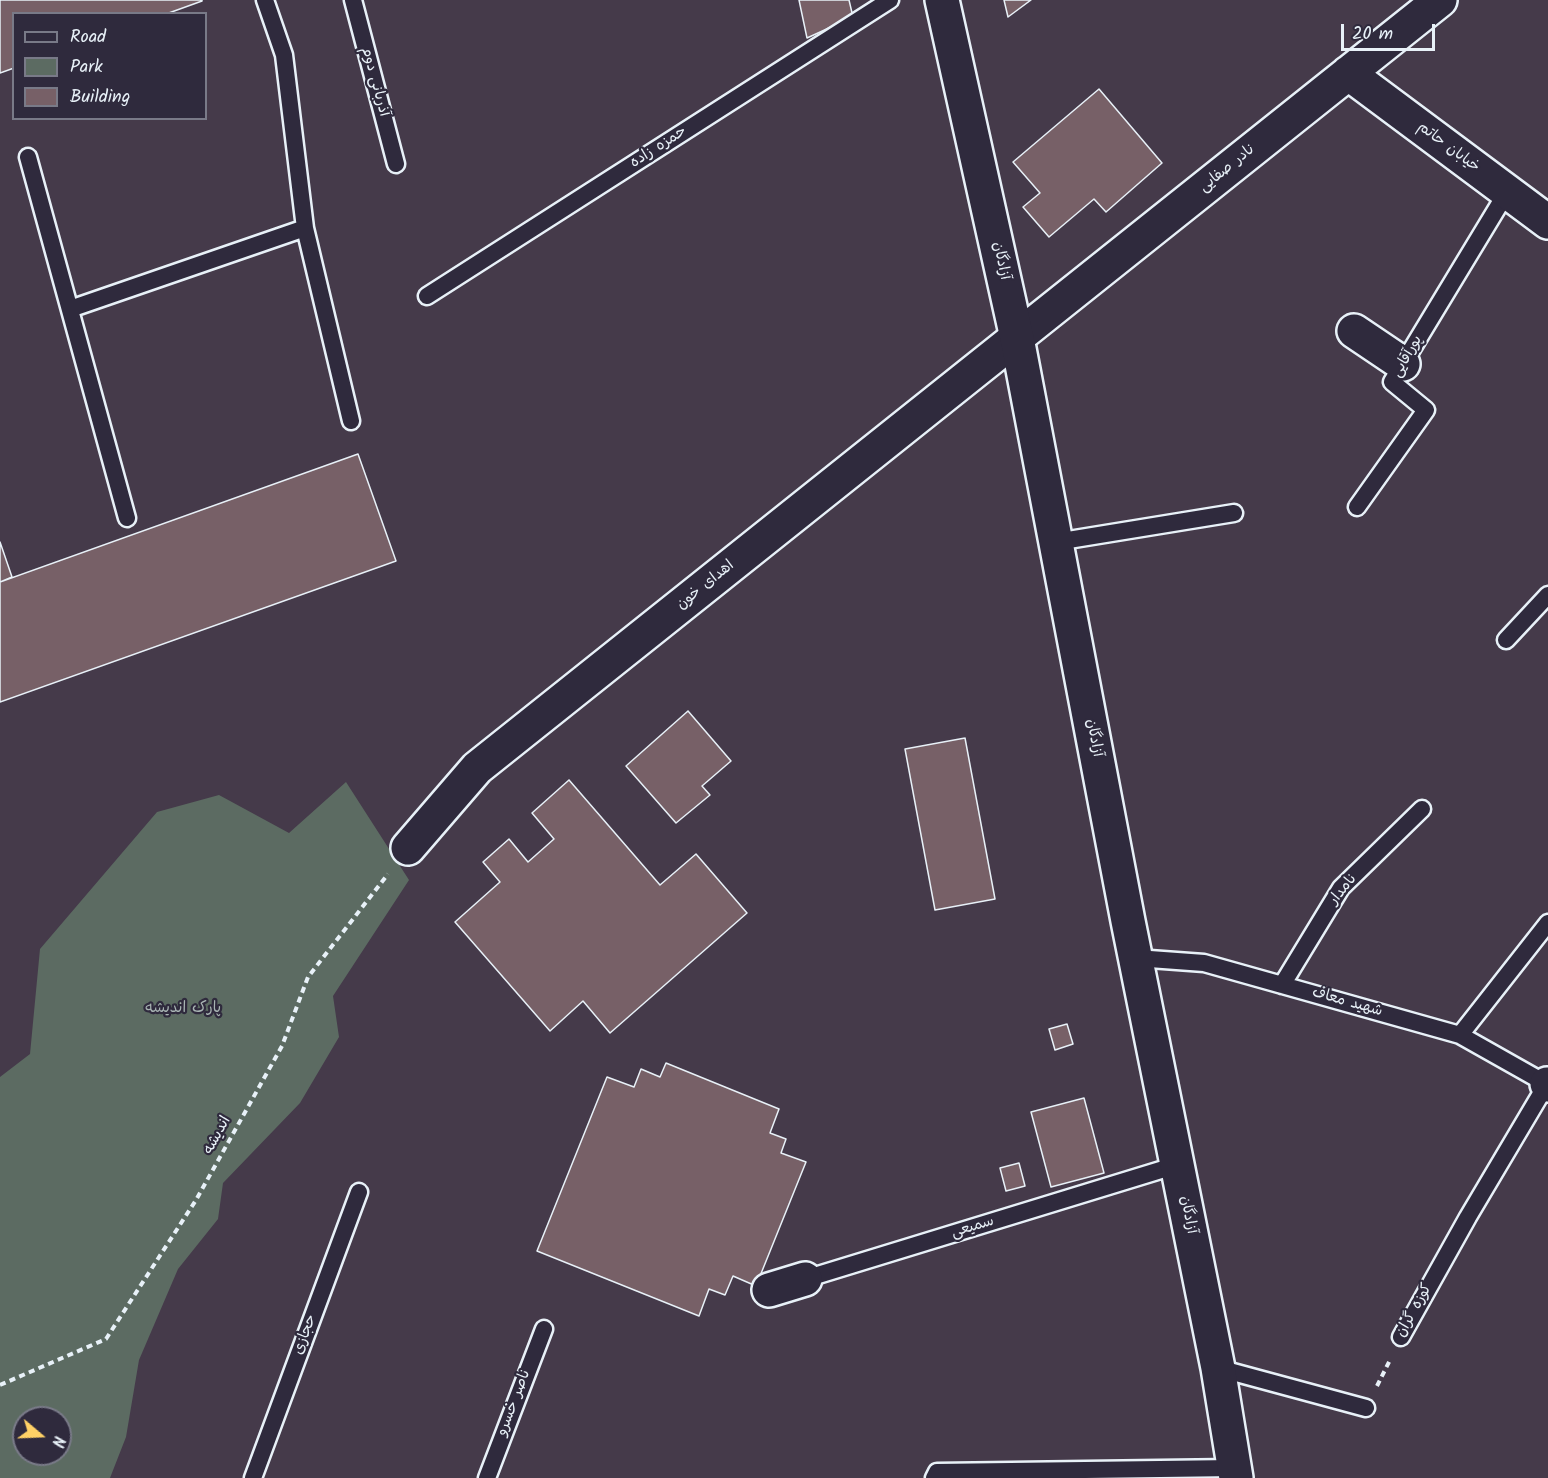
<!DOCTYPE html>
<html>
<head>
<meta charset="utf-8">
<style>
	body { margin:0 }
	#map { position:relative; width:1548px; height:1478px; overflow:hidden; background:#453a4a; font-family:Kalam,sans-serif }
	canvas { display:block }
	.legend { position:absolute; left:12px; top:12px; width:195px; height:108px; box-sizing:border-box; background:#2f2a3d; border:2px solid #797a88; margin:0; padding:8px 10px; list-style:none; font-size:18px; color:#e8f1f8 }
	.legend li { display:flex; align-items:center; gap:12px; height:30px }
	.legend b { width:30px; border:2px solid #797a88 }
	.north { position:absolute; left:12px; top:1406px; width:60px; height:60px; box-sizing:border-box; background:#2f2a3d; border:2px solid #797a88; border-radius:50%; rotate:109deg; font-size:16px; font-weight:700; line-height:24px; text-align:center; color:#e8f1f8 }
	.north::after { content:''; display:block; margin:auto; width:21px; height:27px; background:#ffd166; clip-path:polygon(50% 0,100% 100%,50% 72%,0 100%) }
	.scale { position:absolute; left:1341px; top:24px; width:94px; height:27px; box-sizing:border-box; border:3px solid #e8f1f8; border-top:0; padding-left:8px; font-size:18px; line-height:21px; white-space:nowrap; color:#e8f1f8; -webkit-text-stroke:4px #2f2a3d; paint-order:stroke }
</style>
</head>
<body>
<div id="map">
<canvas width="1548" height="1478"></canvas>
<ul class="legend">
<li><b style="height:8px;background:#2f2a3d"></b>Road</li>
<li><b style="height:16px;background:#5c6b62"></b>Park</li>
<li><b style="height:16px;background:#776067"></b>Building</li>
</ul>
<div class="north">N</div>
<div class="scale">20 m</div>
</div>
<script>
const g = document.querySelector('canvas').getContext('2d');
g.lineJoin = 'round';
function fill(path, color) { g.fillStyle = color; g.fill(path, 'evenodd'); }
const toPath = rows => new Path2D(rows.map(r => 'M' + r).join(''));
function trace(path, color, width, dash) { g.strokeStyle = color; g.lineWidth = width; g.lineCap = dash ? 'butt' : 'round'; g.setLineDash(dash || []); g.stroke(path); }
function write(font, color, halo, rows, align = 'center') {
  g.font = font + ' Kalam,"Playpen Sans Arabic",sans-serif'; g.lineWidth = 4.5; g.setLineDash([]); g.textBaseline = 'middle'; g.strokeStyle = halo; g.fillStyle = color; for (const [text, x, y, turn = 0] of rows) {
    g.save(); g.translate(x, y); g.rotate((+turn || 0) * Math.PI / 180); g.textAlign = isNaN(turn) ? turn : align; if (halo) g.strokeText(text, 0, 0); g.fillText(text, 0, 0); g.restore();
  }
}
const green = toPath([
	[346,782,409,880,333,996,339,1037,300,1103,223,1183,218,1219,178,1269,139,1360,126,1437,110,1478,0,1478,0,1077,30,1054,40,949,157,812,219,795,289,833],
	[24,1418,60,1418,60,1454,24,1454]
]);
const building = toPath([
	[0,0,202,0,202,1,166,14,14,14,14,68,0,73,0,0],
	[799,0,849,0,853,17,807,38,799,0],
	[1004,0,1031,0,1008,17,1004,0],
	[1099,89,1162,163,1106,212,1094,199,1049,237,1023,207,1040,193,1013,162,1099,89],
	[358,454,396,561,0,702,0,582,358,454],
	[0,542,12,577,0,582,0,542],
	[688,711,731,761,702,786,710,795,676,823,626,766,688,711],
	[965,738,995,899,935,910,905,749,965,738],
	[569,780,660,885,696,854,747,913,610,1033,583,1001,550,1031,455,922,500,882,483,862,509,839,528,862,554,839,532,813,569,780],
	[1067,1024,1073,1044,1055,1050,1049,1029,1067,1024],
	[666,1063,779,1109,770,1133,786,1139,781,1153,806,1162,756,1286,733,1276,725,1295,709,1289,699,1316,537,1251,607,1077,634,1087,641,1069,660,1077,666,1063],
	[1084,1098,1104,1173,1051,1187,1031,1112,1084,1098],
	[1019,1163,1025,1186,1006,1191,1000,1168,1019,1163]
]);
const path = toPath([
	[0,1385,106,1339,196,1200,282,1046,308,977,388,874],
	[1377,1386,1391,1358]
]);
const service = toPath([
	[353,0,396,164],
	[28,157,127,518],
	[305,228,351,421],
	[427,296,890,0],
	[70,309,305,228,284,55,265,0],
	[1357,507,1426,410,1392,382,1507,192],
	[1056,542,1234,513],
	[1506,640,1548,595],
	[1136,958,1204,963,1460,1035,1547,1084],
	[1282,985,1341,888,1422,809],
	[1460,1035,1548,923],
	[805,1279,1177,1165],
	[1401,1337,1468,1217,1548,1082],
	[1218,1368,1366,1408],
	[253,1478,359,1192],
	[487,1478,544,1329],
	[934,1478,937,1472,1234,1468]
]);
const minor = toPath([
	[1348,73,1548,222],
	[1354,331,1403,364],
	[408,848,477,768,1440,0],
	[1547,1084,1548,1085],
	[769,1290,805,1279]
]);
const secondary = toPath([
	[942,0,1017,338,1128,921,1218,1368,1236,1478]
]);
const streetNames = [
	["آذربانی دوم",374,82,75],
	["حمزه زاده",659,148,-33],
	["خیابان حاتم",1448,148,37],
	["نادر صفایی",1228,169,-39],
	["آزادگان",1000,261,78],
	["پورآقایی",1408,357,-60],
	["اهدای خون",706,586,-39],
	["آزادگان",1093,738,79],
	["نامدار",1344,890,-51],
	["شهید معاف",1347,1003,16],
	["اندیشه",218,1136,-61],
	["آزادگان",1187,1215,79],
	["سمیعی",973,1228,-17],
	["کوزه گران",1415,1311,-61],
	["حجازی",306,1335,-70],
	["ناصر خسرو",515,1403,-69]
];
const parkNames = [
	["پارک اندیشه",183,1009]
];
fill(green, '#5c6b62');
fill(building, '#776067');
trace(building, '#e8f1f8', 1.5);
trace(service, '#e8f1f8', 21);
trace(minor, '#e8f1f8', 38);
trace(secondary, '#e8f1f8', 38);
trace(path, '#e8f1f8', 4, [6, 4.5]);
trace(service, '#2f2a3d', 16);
trace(minor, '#2f2a3d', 33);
trace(secondary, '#2f2a3d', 33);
write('15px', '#e8f1f8', '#2f2a3d', streetNames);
write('15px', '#a9b5b4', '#2f2a3d', parkNames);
</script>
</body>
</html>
